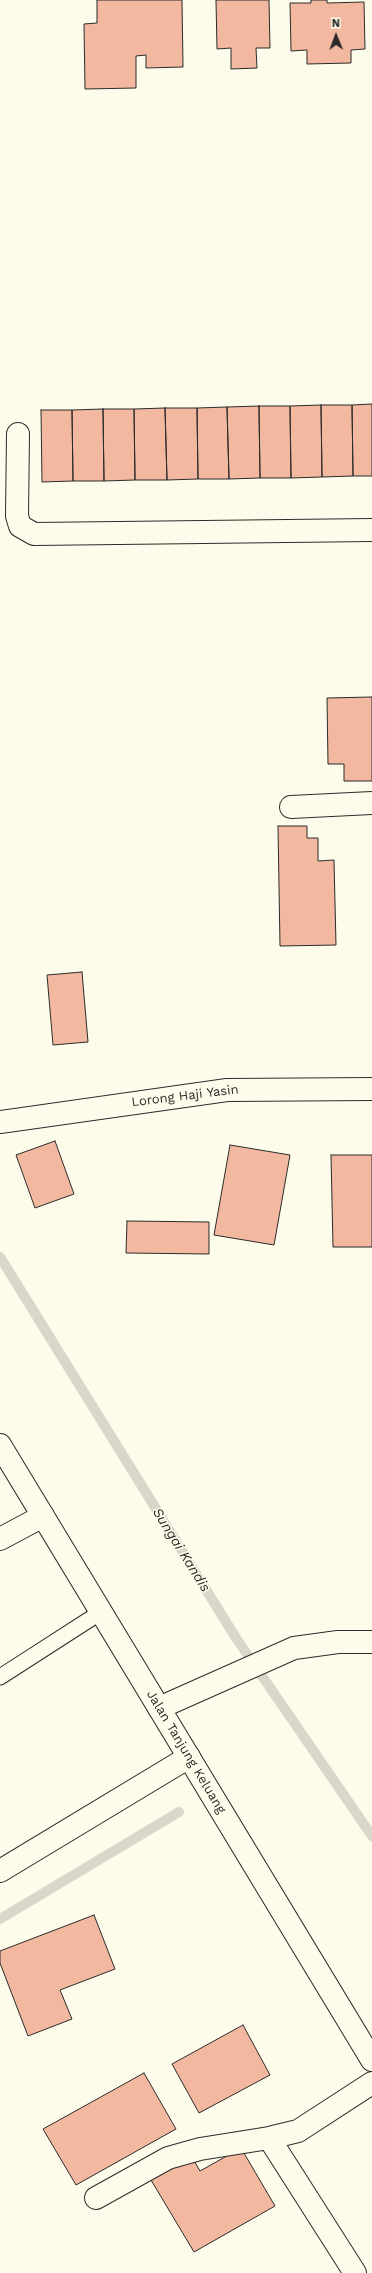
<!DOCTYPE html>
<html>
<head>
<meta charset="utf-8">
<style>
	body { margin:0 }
	#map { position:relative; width:372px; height:2273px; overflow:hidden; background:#fdfbea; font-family:"Work Sans",sans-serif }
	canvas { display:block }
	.north { position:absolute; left:316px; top:16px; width:40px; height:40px; -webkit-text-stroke:3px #fdfbea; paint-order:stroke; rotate:359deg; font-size:11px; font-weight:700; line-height:16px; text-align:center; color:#2b2b2b }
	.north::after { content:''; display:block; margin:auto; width:14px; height:18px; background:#2b2b2b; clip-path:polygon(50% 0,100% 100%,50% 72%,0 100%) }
</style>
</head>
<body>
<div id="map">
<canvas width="372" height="2273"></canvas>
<div class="north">N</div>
</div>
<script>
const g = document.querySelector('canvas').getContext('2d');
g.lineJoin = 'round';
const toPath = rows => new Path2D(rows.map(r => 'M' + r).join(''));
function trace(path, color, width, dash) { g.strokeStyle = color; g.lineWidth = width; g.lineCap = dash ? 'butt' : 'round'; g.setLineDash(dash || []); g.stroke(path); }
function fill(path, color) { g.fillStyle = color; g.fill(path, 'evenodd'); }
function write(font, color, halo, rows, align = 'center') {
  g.font = font + ' "Work Sans",sans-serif'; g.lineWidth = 3; g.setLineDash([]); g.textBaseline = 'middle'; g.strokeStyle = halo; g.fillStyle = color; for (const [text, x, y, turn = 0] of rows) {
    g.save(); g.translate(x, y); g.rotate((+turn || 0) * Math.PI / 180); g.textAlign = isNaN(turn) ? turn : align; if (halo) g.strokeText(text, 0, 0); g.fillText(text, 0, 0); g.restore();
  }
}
const stream = toPath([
	[0,1257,236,1638,372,1836],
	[0,1919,179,1812]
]);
const building = toPath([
	[97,0,182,0,183,67,146,68,146,55,136,56,136,88,85,89,84,24,97,23,97,0],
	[216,0,269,0,270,48,256,48,257,68,231,69,231,48,217,49,216,0],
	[311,0,327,0,327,3,364,2,365,49,351,50,351,63,307,64,307,50,291,51,290,3,311,3,311,0],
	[372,404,372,476,353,476,352,405,372,404],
	[321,405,352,405,353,476,322,477,321,405],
	[321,405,322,477,291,478,290,406,321,405],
	[259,406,290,406,291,478,260,478,259,406],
	[259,406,260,478,229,479,227,407,259,406],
	[227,407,229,479,198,479,197,408,227,407],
	[165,408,197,408,198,479,167,480,165,408],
	[165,408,167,480,135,480,134,409,165,408],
	[103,409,134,409,135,480,104,481,103,409],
	[103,409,104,481,73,481,72,410,103,409],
	[41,410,72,410,73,481,42,482,41,410],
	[372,697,372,781,344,781,344,764,328,764,327,698,372,697],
	[278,826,307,826,307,838,318,838,318,861,334,860,336,945,280,946,278,826],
	[82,972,88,1042,53,1045,47,975,82,972],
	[55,1141,74,1194,35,1208,16,1155,55,1141],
	[230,1145,290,1155,274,1245,214,1235,230,1145],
	[331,1155,372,1155,372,1247,333,1247,331,1155],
	[127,1221,209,1222,209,1254,126,1253,127,1221],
	[94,1915,115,1969,60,1990,72,2019,28,2036,0,1963,0,1951,94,1915],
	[243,2025,270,2075,199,2113,172,2064,243,2025],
	[144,2073,176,2129,76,2185,43,2129,144,2073],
	[241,2148,275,2206,194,2252,151,2180,192,2157,200,2171,241,2148]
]);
const service = toPath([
	[0,1677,101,1612]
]);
const minor = toPath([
	[18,434,17,516,20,526,34,534,372,530],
	[291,807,372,803],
	[0,1122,227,1090,372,1089],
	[0,1539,43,1516],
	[159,1708,294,1648,338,1642,372,1642],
	[0,1871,189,1757],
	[269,2138,355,2273],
	[96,2198,168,2158,200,2149,269,2138,298,2131,372,2083]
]);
const secondary = toPath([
	[0,1445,372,2060]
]);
const streetNames = [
	["Lorong Haji Yasin",185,1096,-7],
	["Jalan Tanjung Keluang",186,1752,59]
];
const waterNames = [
	["Sungai Kandis",181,1550,58]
];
trace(stream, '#d8d7c9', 10);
fill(building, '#f2b8a0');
trace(building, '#2b2b2b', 1);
trace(service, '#2b2b2b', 17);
trace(minor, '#2b2b2b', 24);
trace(secondary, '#2b2b2b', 24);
trace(service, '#fdfbea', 15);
trace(minor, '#fdfbea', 22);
trace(secondary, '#fdfbea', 22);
write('13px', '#2b2b2b', '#fdfbea', streetNames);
write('italic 14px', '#2b2b2b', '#fdfbea', waterNames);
</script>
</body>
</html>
